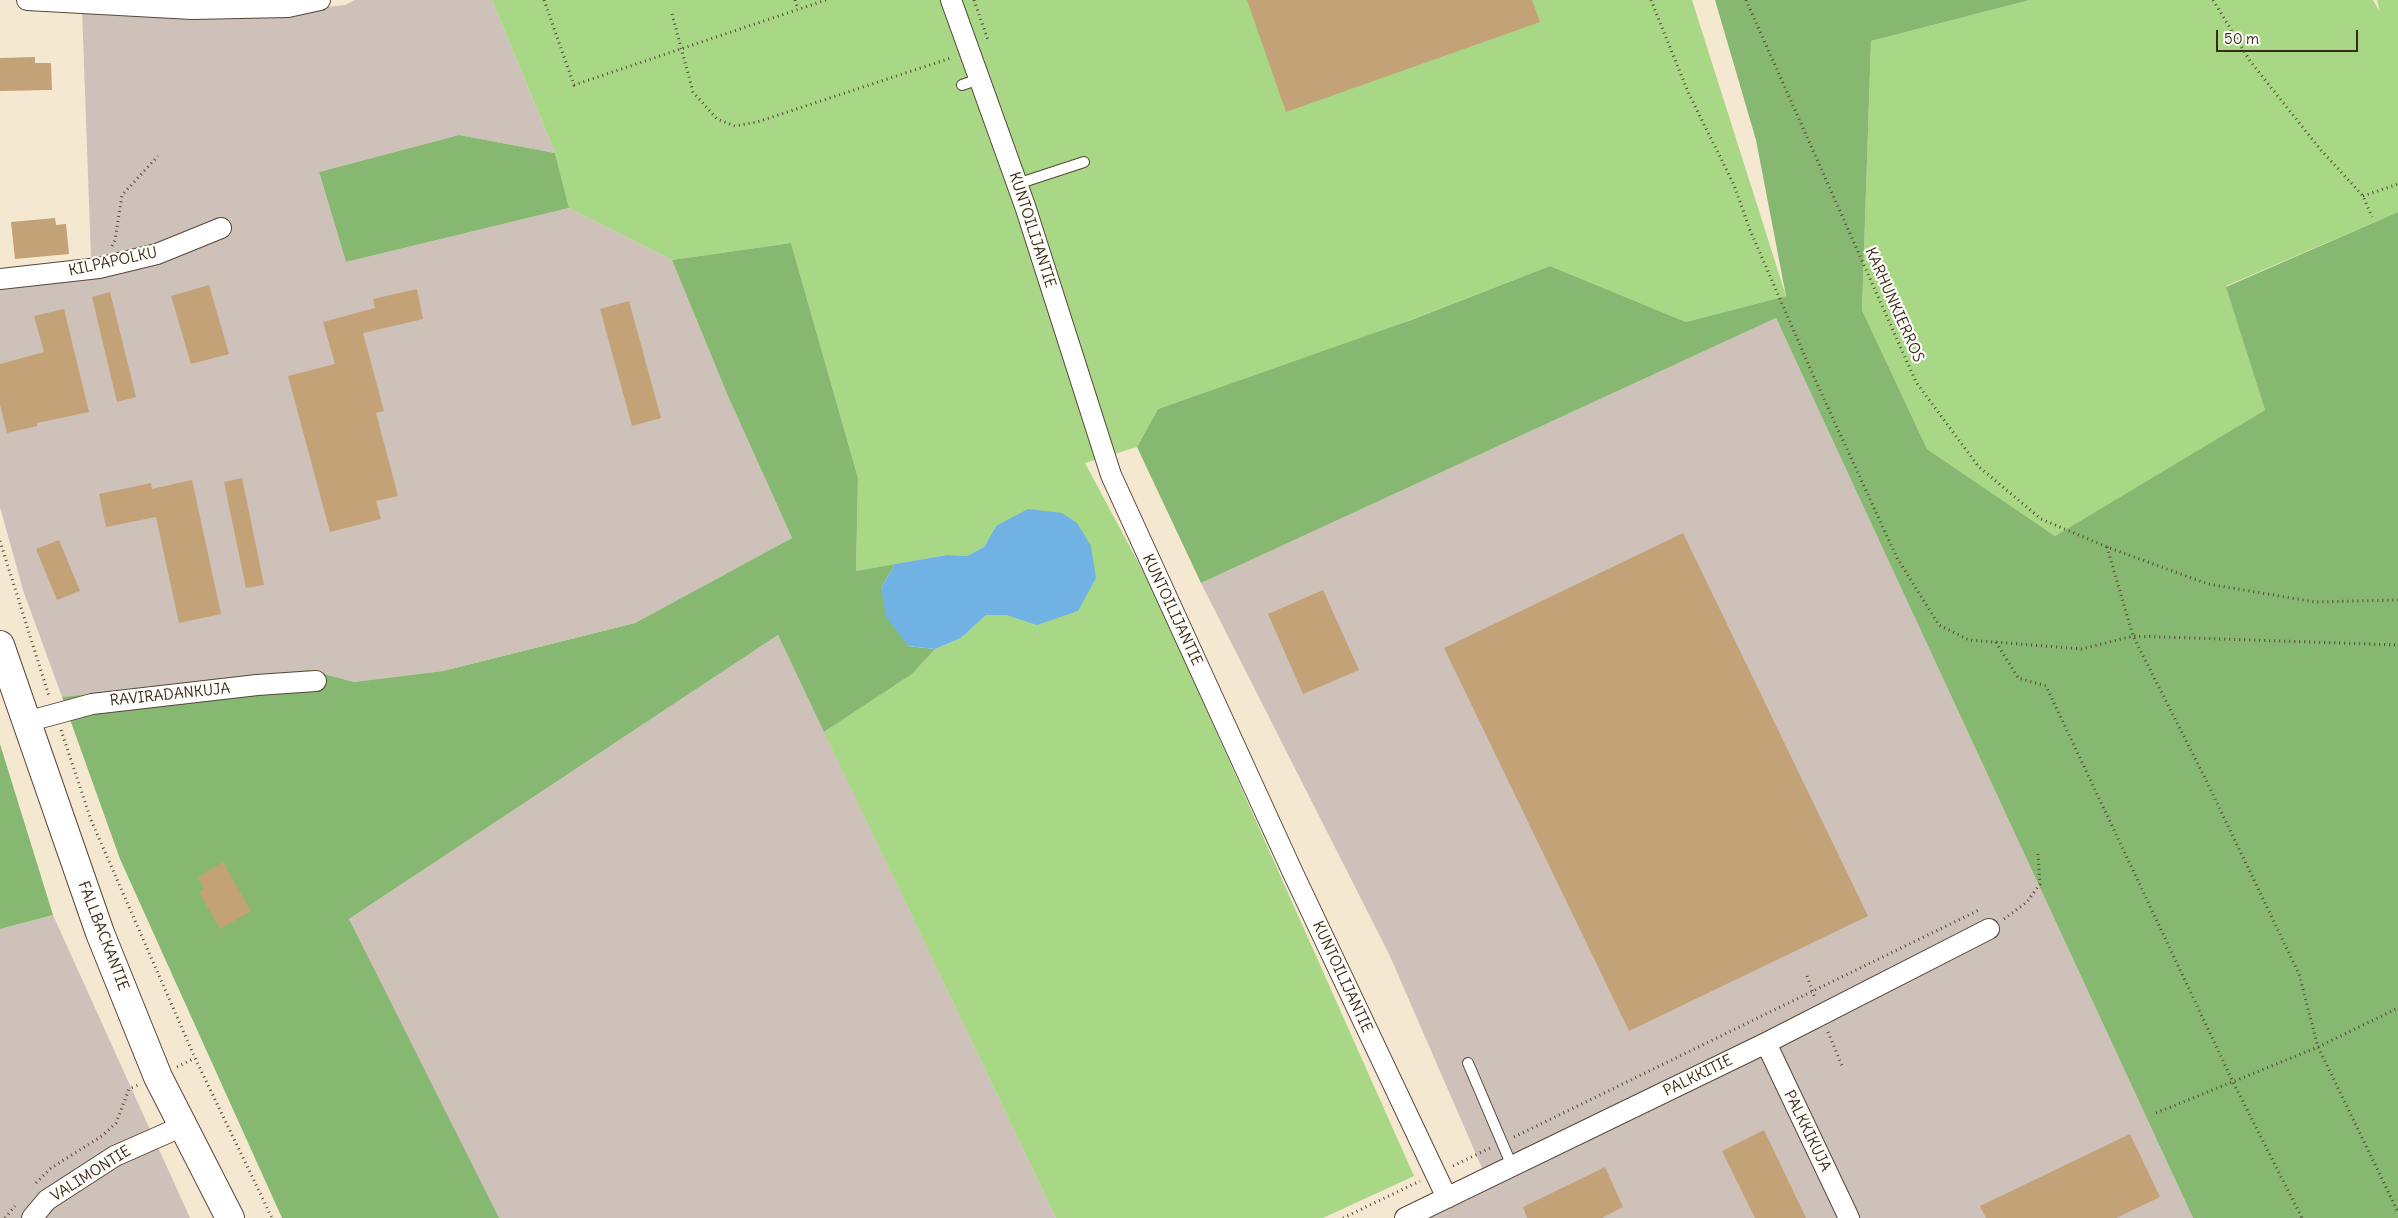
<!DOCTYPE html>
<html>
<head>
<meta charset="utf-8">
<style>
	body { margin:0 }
	#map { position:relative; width:2398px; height:1218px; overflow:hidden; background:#f5e8d1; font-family:Delius,sans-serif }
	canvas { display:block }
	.scale { position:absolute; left:2216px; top:30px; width:142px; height:22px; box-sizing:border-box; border:2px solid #3b2a1e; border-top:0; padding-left:6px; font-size:15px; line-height:18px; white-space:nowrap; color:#3b2a1e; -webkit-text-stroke:4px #fdfcf7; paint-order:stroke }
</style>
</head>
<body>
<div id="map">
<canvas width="2398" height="1218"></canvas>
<div class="scale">50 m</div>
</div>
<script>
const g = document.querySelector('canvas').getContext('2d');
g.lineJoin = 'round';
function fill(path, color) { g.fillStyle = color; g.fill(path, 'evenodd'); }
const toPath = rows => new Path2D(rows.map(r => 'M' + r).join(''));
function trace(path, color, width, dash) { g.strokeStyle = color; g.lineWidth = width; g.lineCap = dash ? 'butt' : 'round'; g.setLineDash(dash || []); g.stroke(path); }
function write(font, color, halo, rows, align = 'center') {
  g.font = font + ' Delius,sans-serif'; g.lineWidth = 4.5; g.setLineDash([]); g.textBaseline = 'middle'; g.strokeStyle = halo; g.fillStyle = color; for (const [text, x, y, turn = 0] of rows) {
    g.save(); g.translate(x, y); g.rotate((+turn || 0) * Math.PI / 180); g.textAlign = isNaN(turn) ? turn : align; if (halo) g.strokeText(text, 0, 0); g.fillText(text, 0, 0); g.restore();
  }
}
const industrial = toPath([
	[355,0,492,0,555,153,459,135,319,172,346,262,569,208,672,260,727,394,792,538,635,623,443,671,354,682,309,670,62,697,23,590,0,507,0,269,91,258,82,9,265,14,345,5],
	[1776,318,2193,1218,1421,1218,1489,1184,1389,954,1201,583],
	[778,635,1056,1218,492,1218,349,919],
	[53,915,190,1218,0,1218,0,929]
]);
const green = toPath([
	[492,0,1692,0,1786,296,1686,322,1550,266,1392,327,1158,409,1137,447,1085,463,1154,592,1414,1176,1323,1218,1056,1218,824,732,912,674,935,649,961,638,986,615,1006,615,1037,624,996,526,984,547,967,556,947,555,856,571,858,478,791,243,672,260,569,208,555,153],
	[2030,0,2373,0,2380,12,2377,0,2398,0,2398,212,2226,286,2265,410,2055,536,1927,449,1862,310,1871,41]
]);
const forest = toPath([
	[1715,0,2030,0,1871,41,1862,310,1927,449,2055,536,2265,410,2226,287,2398,212,2398,1218,2193,1218,1776,318,1201,583,1137,447,1158,409,1411,320,1550,266,1686,322,1786,296,1756,140],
	[459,135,555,153,569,208,346,262,319,172],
	[791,243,858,478,856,571,895,564,881,588,908,646,935,649,912,674,824,732,778,635,349,919,499,1218,282,1218,120,859,62,697,309,670,354,682,443,671,635,623,792,538,727,394,672,260],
	[0,744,53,915,0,929]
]);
const water = toPath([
	[1028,509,1062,513,1077,523,1091,546,1096,578,1078,611,1037,625,1006,615,986,615,961,638,935,649,908,646,886,617,881,588,895,564,947,555,967,556,984,547,996,526]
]);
const building = toPath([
	[1247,0,1532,0,1540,22,1286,112],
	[35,57,35,63,51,63,52,90,0,91,0,58],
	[55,218,56,225,66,224,69,254,15,259,11,222],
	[209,285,229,354,191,364,171,296],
	[417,289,423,319,363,333,384,411,376,413,398,496,376,501,381,519,330,532,288,376,335,364,323,322,375,308,373,299],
	[110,292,136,397,117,402,92,297],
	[629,301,661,418,632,426,600,309],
	[64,309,89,412,37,423,37,426,7,433,0,405,0,364,44,352,34,316],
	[242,478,264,585,246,588,224,482],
	[192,480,221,614,179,623,156,517,106,527,99,494,151,483,152,489],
	[1683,533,1868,916,1629,1031,1444,648],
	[59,540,80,591,57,600,36,549],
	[1323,590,1359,670,1303,694,1268,614],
	[223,862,251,911,220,929,199,892,204,889,198,877],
	[1764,1130,1806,1218,1755,1218,1722,1151],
	[2130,1134,2160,1197,2116,1218,1986,1218,1980,1206],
	[1605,1167,1623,1207,1602,1218,1527,1218,1523,1207]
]);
const path = toPath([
	[544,0,574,85,826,0],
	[795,0,798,9],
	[974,0,988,40],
	[1651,0,1688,92,1734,185,1750,230,1813,375,1897,558,1939,625,1969,640,2082,649,2133,636,2398,645],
	[1746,0,1916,382,1978,466,2041,519,2107,547,2208,584,2315,602,2398,600],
	[2213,0,2250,61,2320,149,2363,196,2372,217],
	[672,14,693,92,717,119,735,126,757,122,951,58],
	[2363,196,2398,184],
	[112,246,115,240,122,195,158,156],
	[0,541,49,696],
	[2107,547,2133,636,2205,778,2299,974,2318,1047,2398,1212],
	[1996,642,2018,678,2046,686,2233,1082,2302,1218],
	[61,730,91,820,195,1058,272,1218],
	[2004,919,2027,902,2040,884,2038,854],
	[1807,976,1815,998],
	[1828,1032,1842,1066],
	[177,1067,195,1058],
	[2156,1113,2318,1047,2398,1008],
	[1514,1137,1981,909],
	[1453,1166,1490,1148],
	[36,1183,51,1168,102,1136,116,1123,129,1089,138,1085],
	[5,1218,15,1206],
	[1343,1218,1420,1181]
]);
const lane = toPath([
	[962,85,979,79],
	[1017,184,1084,162],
	[1468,1063,1512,1166]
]);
const street = toPath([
	[27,0,192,9,288,7,320,0],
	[951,0,1025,206,1111,475,1293,873,1447,1198],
	[0,279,99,268,157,254,221,228],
	[26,722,92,704,257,685,316,681],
	[1766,1043,1849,1218],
	[32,1218,47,1200,115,1156,183,1126],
	[1405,1218,1766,1043,1989,929]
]);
const secondary = toPath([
	[0,645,100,933,158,1077,230,1218]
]);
const streetNames = [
	["KUNTOILIJANTIE",1032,230,72],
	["KILPAPOLKU",113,262,-12],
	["KARHUNKIERROS",1894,305,66],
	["KUNTOILIJANTIE",1172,610,65],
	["RAVIRADANKUJA",170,695,-6],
	["FALLBACKANTIE",103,936,69],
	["KUNTOILIJANTIE",1342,977,65],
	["PALKKITIE",1698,1076,-26],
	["PALKKIKUJA",1807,1131,64],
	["VALIMONTIE",91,1174,-32]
];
fill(industrial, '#cec1ba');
fill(green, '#a8d785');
fill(forest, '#86b872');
fill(water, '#71b2e5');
fill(building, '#c4a277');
trace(lane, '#574639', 12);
trace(street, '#574639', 22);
trace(secondary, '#574639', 30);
trace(path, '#574639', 3, [1, 4]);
trace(lane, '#fff', 10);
trace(street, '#fff', 20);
trace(secondary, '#fff', 28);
write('15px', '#3b2a1e', '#fdfcf7', streetNames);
</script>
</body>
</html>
